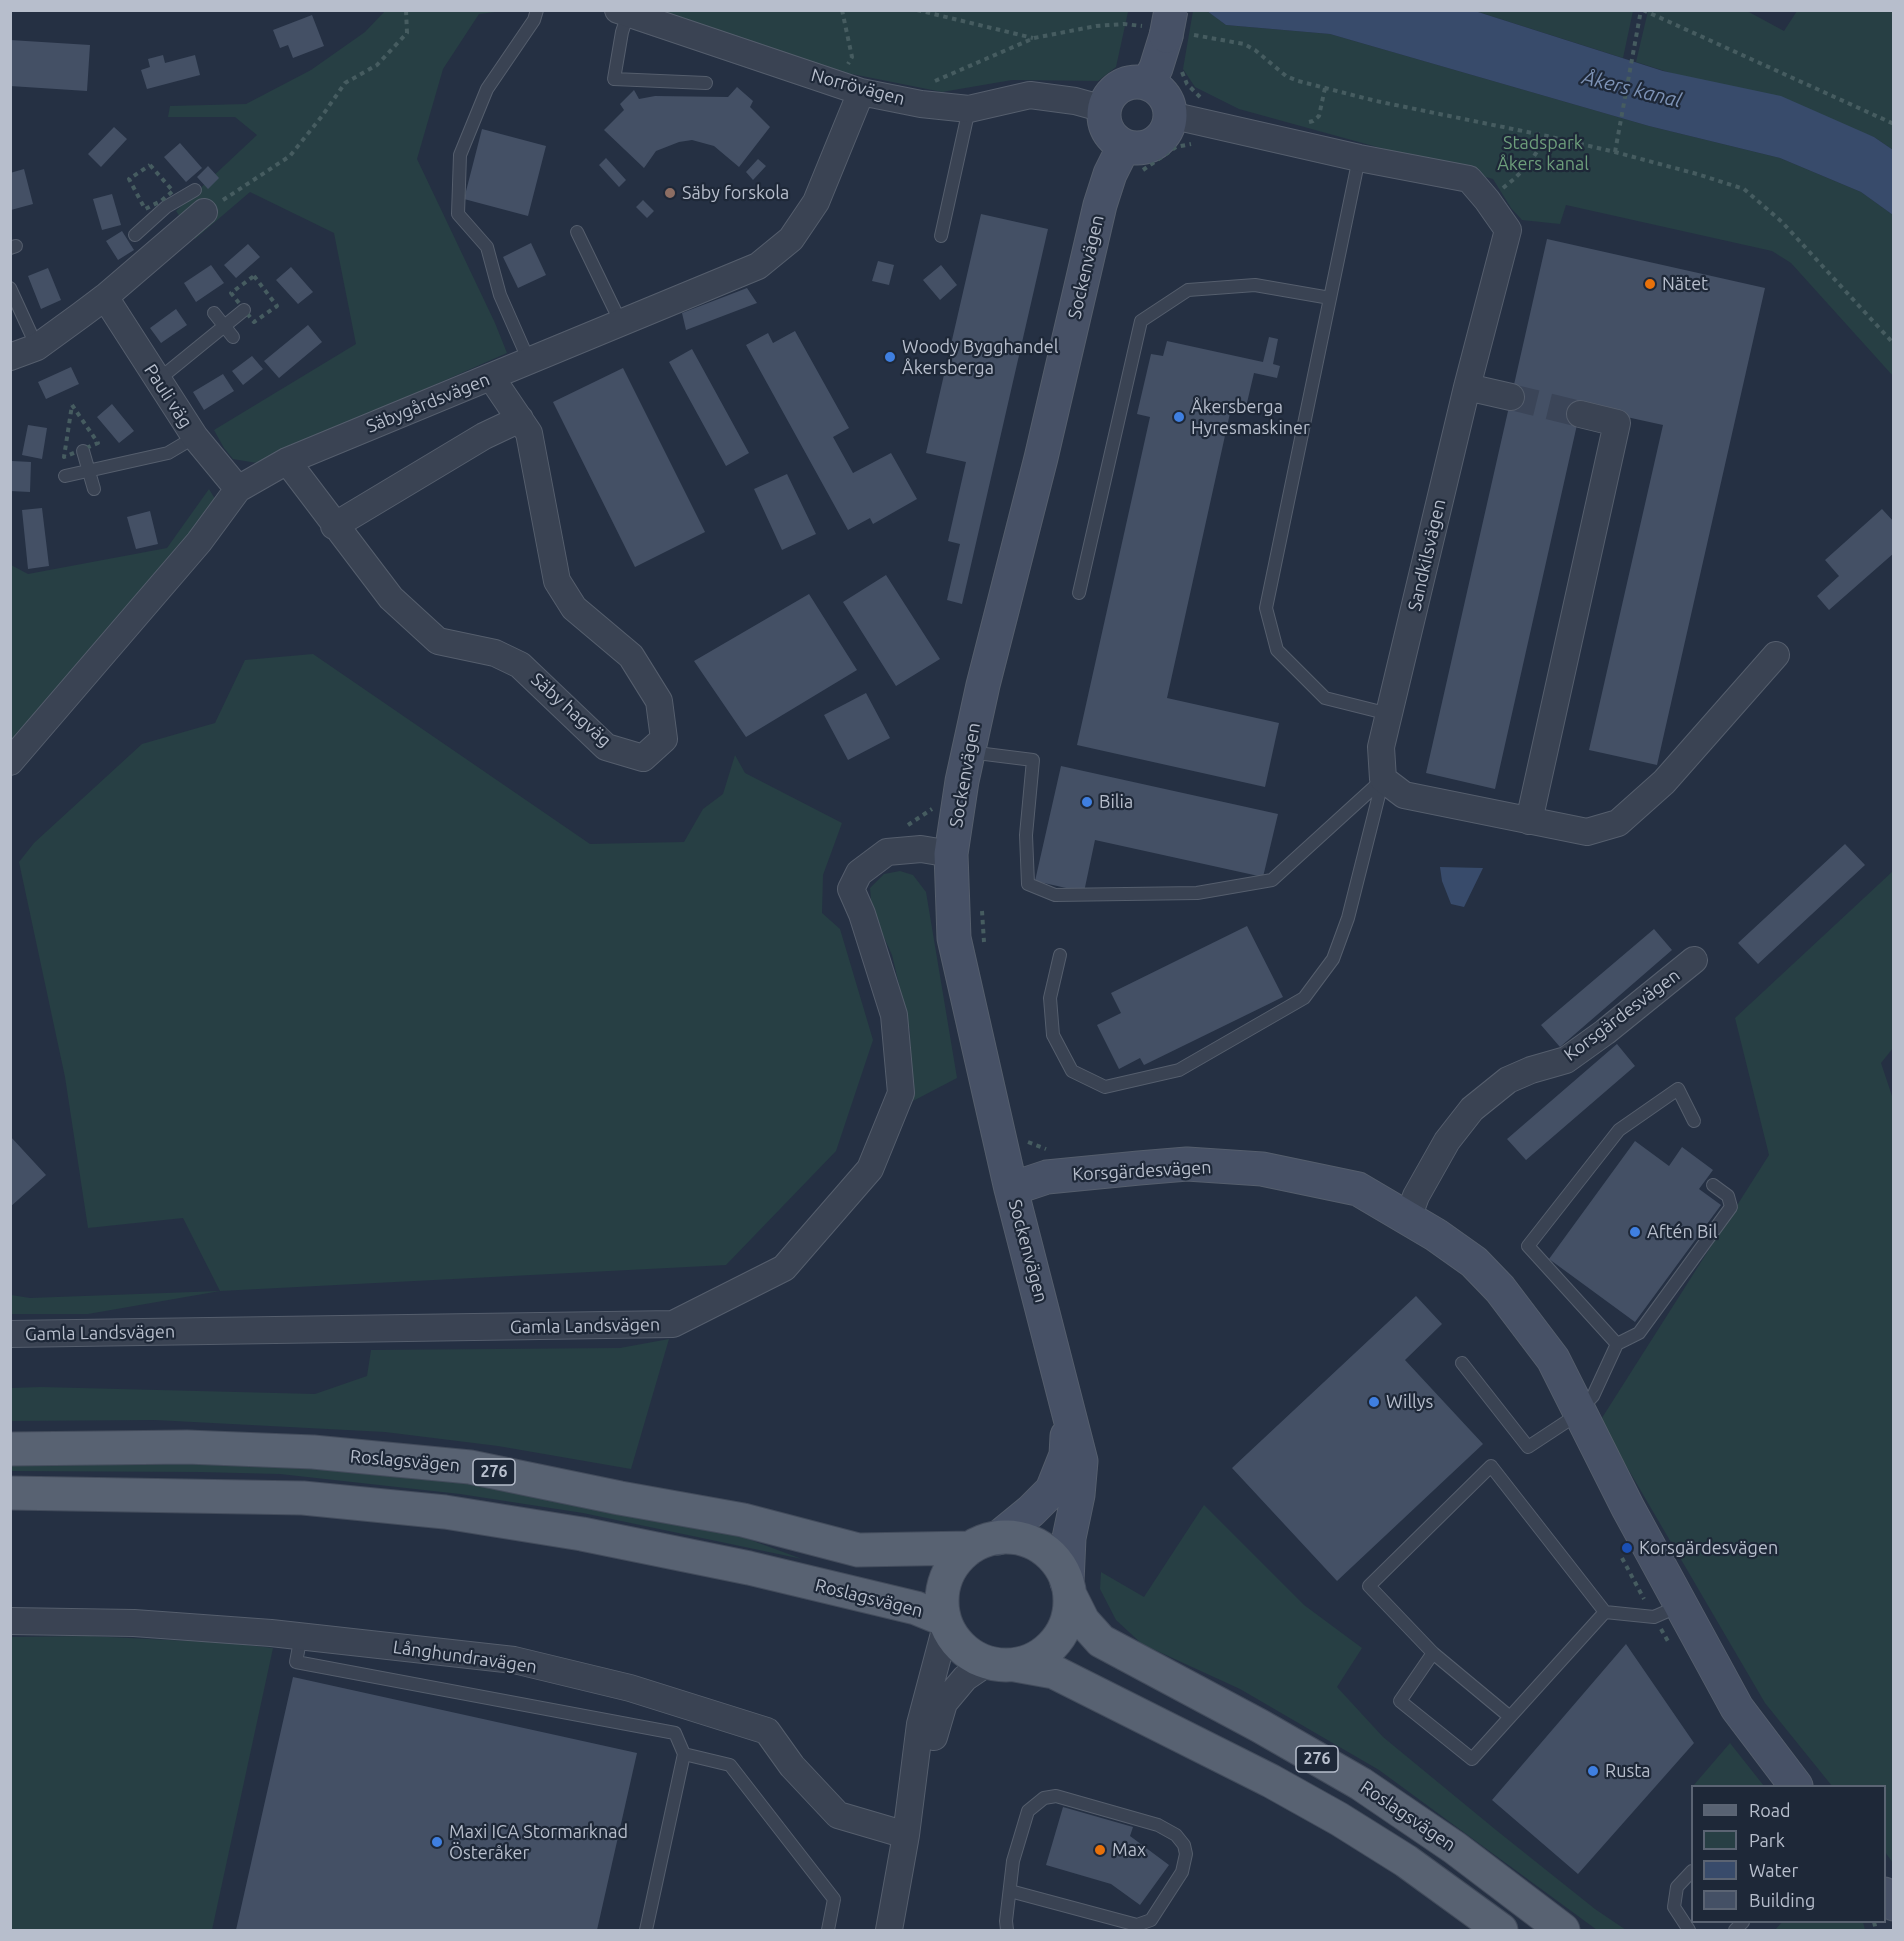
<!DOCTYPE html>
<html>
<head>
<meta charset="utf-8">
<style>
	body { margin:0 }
	#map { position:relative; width:1904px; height:1941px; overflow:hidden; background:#253043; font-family:Ubuntu,sans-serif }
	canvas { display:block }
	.frame { position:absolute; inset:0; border:12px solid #b7becc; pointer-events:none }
	.legend { position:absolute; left:1691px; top:1785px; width:195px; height:138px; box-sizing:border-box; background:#1e2838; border:2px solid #5b6473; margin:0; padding:8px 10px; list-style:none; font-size:18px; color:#b7becc }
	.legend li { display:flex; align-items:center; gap:12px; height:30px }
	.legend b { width:30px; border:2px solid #5b6473 }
</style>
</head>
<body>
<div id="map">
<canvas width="1904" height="1941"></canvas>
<div class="frame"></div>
<ul class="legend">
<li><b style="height:8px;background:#586272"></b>Road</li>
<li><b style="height:16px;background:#273f44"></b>Park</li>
<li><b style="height:16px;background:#384b6b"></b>Water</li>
<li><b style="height:16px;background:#445065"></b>Building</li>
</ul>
</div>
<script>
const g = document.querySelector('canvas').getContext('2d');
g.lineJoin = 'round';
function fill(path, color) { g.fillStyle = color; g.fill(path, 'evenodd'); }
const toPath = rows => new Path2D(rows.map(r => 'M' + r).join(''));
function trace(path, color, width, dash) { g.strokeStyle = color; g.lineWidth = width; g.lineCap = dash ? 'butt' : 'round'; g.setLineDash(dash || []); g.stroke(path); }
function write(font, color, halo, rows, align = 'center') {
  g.font = font + ' Ubuntu,sans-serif'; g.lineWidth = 4.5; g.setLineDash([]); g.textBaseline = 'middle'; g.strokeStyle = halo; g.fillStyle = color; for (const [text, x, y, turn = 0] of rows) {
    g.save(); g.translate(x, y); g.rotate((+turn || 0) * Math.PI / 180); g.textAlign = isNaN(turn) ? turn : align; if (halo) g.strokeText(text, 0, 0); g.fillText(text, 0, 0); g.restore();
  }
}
const green = toPath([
	[1118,10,1128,12,1116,67,1098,81,1012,80,942,92,827,69,660,11],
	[385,11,503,11,479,14,443,69,417,159,495,323,507,353,257,463,233,459,224,448,214,430,356,344,334,233,250,192,195,239,176,211,257,135,235,117,168,117,170,106,246,104,311,70,365,32],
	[1193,11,1207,11,1226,25,1330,34,1649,126,1780,158,1861,192,1893,215,1893,376,1791,263,1772,251,1566,205,1560,224,1522,220,1511,208,1493,179,1239,109,1195,87,1183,69],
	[1475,11,1633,11,1623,58],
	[1648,11,1747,11,1784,31,1797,11,1893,11,1893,150,1874,137,1636,62],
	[209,489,218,504,11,747,11,565,28,574,167,548],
	[313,654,590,844,684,842,703,809,723,794,735,755,745,773,842,823,823,875,822,913,840,929,873,1040,836,1151,726,1265,220,1291,88,1314,11,1314,11,1295,30,1298,220,1291,183,1218,88,1228,65,1077,19,862,34,843,142,744,215,723,245,660],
	[900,871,913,875,926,892,957,1078,911,1102,910,1031,892,955,872,911,870,888,884,874],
	[1893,871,1893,1048,1881,1063,1894,1102,1893,1863,1885,1852,1884,1786,1832,1786,1765,1703,1600,1421,1769,1155,1735,1018],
	[669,1339,631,1469,498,1446,385,1432,155,1420,11,1421,11,1388,41,1387,315,1394,367,1376,371,1350,620,1348],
	[10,1460,289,1462,525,1490,655,1514,748,1539,802,1559,583,1513,460,1494,280,1474,199,1472,11,1471],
	[1204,1505,1304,1605,1362,1648,1337,1687,1383,1737,1496,1830,1595,1909,1626,1930,1597,1930,1379,1770,1240,1689,1142,1644,1116,1620,1100,1589,1101,1572,1144,1597],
	[89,1636,229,1643,273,1648,212,1930,11,1930,10,1637],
	[1730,1743,1764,1786,1693,1786],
	[1782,1922,1863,1922,1865,1930,1775,1930]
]);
const water = toPath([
	[1207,11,1475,11,1663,71,1781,96,1874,137,1893,150,1893,215,1861,192,1780,158,1649,126,1330,34,1226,25],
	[1440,867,1483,868,1464,907,1451,904,1442,881]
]);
const building = toPath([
	[312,15,324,46,293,58,288,45,280,48,273,30],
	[10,40,90,45,87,91,10,86],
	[163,55,165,63,195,55,200,75,147,89,141,70,150,67,148,59],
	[737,87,753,101,750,107,770,127,739,167,714,146,692,140,679,142,656,151,644,168,604,130,624,110,620,104,634,90,639,99,655,96,728,97],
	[114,127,127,139,101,167,88,154],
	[482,129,546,146,528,216,464,199],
	[180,143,202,168,186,182,164,157],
	[606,158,626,180,619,187,599,165],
	[758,159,766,166,753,180,746,172],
	[208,166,219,178,208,189,197,177],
	[24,169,33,204,11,210,10,173],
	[112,194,121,225,102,230,93,199],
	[643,200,654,211,647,218,636,207],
	[981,214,1048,229,962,604,947,600,960,544,948,541,966,462,926,453],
	[122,231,134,250,118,260,106,241],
	[1547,239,1765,288,1657,765,1589,750,1663,425,1581,407,1495,789,1426,773],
	[531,243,546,275,518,288,503,257],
	[248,244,260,257,236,278,224,265],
	[878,261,894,265,889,285,872,281],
	[211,265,224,283,196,302,184,283],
	[941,265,957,285,940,300,923,280],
	[291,267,313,292,298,304,276,280],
	[48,268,61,300,41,309,28,276],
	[747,288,757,303,686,330,682,313],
	[176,309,187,325,161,343,150,328],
	[308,325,322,342,279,378,264,361],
	[795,331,849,428,833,437,853,473,891,453,917,499,873,524,870,518,848,530,746,345,768,333,773,343],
	[1269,337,1278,339,1273,364,1280,366,1277,378,1254,373,1246,407,1232,404,1167,698,1279,723,1265,787,1077,745,1150,417,1137,414,1151,354,1163,356,1167,341,1263,362],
	[692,349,749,453,726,466,669,362],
	[252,356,263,369,243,385,232,371],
	[71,367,79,384,46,399,38,382],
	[623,368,705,532,635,567,553,402],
	[223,374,234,391,204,410,193,392],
	[112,404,134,431,119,443,97,417],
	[28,425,47,428,42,459,22,455],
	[12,461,31,462,30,492,10,491],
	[787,474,816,534,782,550,754,489],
	[42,508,49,566,28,569,22,510],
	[1882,509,1894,522,1894,553,1829,610,1817,596,1839,576,1825,560],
	[150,511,158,544,136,549,127,517],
	[886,575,940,659,896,686,843,602],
	[809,594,857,670,746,737,694,661],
	[866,693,890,738,848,760,824,715],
	[1061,766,1278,814,1263,877,1095,840,1084,892,1035,881],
	[1845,844,1865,865,1758,964,1738,943],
	[1247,926,1283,997,1144,1065,1140,1058,1119,1069,1097,1025,1121,1013,1111,993],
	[1654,929,1672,950,1560,1047,1541,1025],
	[1617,1044,1635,1066,1526,1160,1507,1139],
	[10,1136,46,1175,10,1207],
	[1635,1141,1669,1166,1682,1147,1713,1170,1699,1189,1721,1205,1635,1322,1549,1259],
	[1416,1296,1442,1324,1405,1360,1483,1444,1337,1581,1232,1468],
	[1626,1644,1694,1743,1578,1874,1492,1800],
	[293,1677,637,1753,597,1930,236,1930],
	[1063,1807,1133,1827,1130,1836,1169,1865,1140,1905,1111,1884,1046,1865]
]);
const streetTunnel = toPath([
	[1511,397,1580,414]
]);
const path = toPath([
	[842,10,852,57,848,64],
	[917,10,1033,38],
	[1643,10,1894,124],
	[1194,35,1244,44,1255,50,1286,76,1298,81,1376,101,1547,136,1615,152,1697,174,1744,189,1782,222,1894,344],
	[1182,72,1187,84,1200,97],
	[935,81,1034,38,1096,26,1124,24,1142,26],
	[1309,122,1313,121,1319,116,1325,88],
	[1615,152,1641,10],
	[150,165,173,191,161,201,145,209,129,179,150,165],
	[1143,170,1176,147,1191,144],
	[1503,188,1514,179,1529,164,1547,136],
	[223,200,290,156,322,116,345,83,377,65,407,33,406,10],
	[254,276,277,306,254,322,231,293,254,276],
	[72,405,98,443,64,457,72,405],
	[908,825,932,809],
	[982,911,984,942],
	[1028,1142,1046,1149],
	[1622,1558,1644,1599],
	[1661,1629,1669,1643],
	[1874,1922,1876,1930]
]);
const lane = toPath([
	[628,14,622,32,614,79,706,83],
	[1359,158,1266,608,1277,650,1325,698,1389,714],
	[577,232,621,323],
	[135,235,166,207,195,190],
	[941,236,969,109],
	[10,248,16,246],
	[10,288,37,347],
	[214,313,233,337],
	[529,361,500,295,487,247,458,214,460,155,487,89,534,20,537,10],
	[158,380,244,310],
	[83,451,94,489],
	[65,476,168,453,195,437],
	[1079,593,1141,321,1188,290,1255,285,1330,298],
	[969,752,1033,760,1026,835,1028,884,1055,895,1197,893,1272,880,1383,779],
	[1060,955,1050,998,1053,1035,1072,1071,1105,1087,1179,1070,1304,998,1333,959,1348,918,1383,779],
	[1617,1344,1639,1333,1731,1207,1728,1196,1713,1185],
	[1462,1363,1528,1447,1566,1422,1579,1411,1593,1396,1617,1344,1528,1246,1619,1130,1678,1089,1694,1121],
	[1605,1612,1472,1759,1400,1701,1433,1653,1369,1586,1491,1466,1605,1612,1654,1617,1679,1606],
	[301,1636,296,1662,675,1733,684,1754,730,1765,834,1899,828,1930],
	[1433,1653,1510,1717],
	[1010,1891,1137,1925,1135,1930],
	[646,1930,684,1754],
	[1007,1930,1006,1921,1013,1861,1028,1811,1044,1798,1056,1796,1158,1825,1176,1835,1184,1845,1186,1854,1182,1872,1151,1920,1137,1925],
	[1689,1930,1674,1907,1677,1887,1692,1871],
	[1735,1930,1743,1922]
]);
const street = toPath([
	[618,10,861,92,921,104,969,109,1030,95,1075,101,1104,109],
	[1170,115,1359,158,1469,179,1487,200,1508,230,1467,387,1381,747,1383,779,1404,795,1587,832,1618,823,1664,782,1776,655],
	[105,297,195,437,238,489],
	[10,357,37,347,81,315,105,297,204,212],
	[1467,387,1511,397],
	[287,461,391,598,438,641,495,653,520,665,606,747,643,758,664,739,659,701,631,656,574,608,557,581,529,433,491,377],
	[334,526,484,436,520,419],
	[10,762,199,542,238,489,287,461,758,266,791,239,816,202,861,92],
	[1529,821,1617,423,1580,414],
	[1408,1218,1416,1196,1447,1141,1472,1109,1508,1080,1531,1070,1566,1060,1605,1032,1694,960],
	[10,1334,673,1324,784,1268,870,1169,901,1093,894,1015,862,914,851,889,859,873,887,852,921,849,951,854],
	[10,1621,134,1623,271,1633,514,1660,630,1688,767,1731,792,1766,838,1815,906,1835,889,1930],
	[934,1737,944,1703,965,1678,987,1663],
	[906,1835,920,1724,946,1626]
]);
const secondary = toPath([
	'1104 115a33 33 0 1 1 66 0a33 33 0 1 1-66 0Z',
	[1148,83,1156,68,1166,36],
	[1011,1189,1047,1177,1139,1168,1187,1164,1262,1169,1358,1189,1436,1235,1474,1262,1500,1289,1553,1359,1628,1508,1737,1708,1796,1786],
	[998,1538,1031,1511,1052,1490,1066,1455,1067,1436],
	[1067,1582,1069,1538,1078,1495,1081,1461,1011,1189,954,938,951,854,962,781,983,685,1041,458,1100,205,1110,174,1124,146],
	[1884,1894,1894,1904]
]);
const primary = toPath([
	[10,1449,187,1447,313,1452,470,1467,620,1498,743,1520,858,1550,970,1548],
	[10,1493,303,1498,445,1512,582,1534,749,1568,916,1608,943,1619],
	'942 1601a64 64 0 1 1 128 0a64 64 0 1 1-128 0Z',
	[1070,1595,1083,1621,1101,1641,1260,1726,1361,1784,1455,1848,1563,1930],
	[1015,1665,1054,1672,1271,1781,1339,1819,1406,1861,1501,1930]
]);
const secondaryBridge = toPath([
	[1166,36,1171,10]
]);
const markers = [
	[670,193,6,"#8d6e63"],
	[1650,284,6,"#e8710a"],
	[890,357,6,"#3f7fe0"],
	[1179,417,6,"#3f7fe0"],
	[1087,802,6,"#3f7fe0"],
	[1635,1232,6,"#3f7fe0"],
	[1374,1402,6,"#3f7fe0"],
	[1627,1548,6,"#1a4fb4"],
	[1593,1771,6,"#3f7fe0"],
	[437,1842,6,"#3f7fe0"],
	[1100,1850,6,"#e8710a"]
];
const shields = [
	[494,1472,42],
	[1317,1759,42]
];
const shieldNames = [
	["276",494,1472],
	["276",1317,1759]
];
const streetNames = [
	["Norrövägen",858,87,15],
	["Sockenvägen",1086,267,-77],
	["Pauli väg",168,396,57],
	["Säbygårdsvägen",428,403,-22],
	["Sandkilsvägen",1427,555,-77],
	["Säby hagväg",571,710,42],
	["Sockenvägen",965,775,-80],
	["Korsgärdesvägen",1622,1015,-37],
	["Korsgärdesvägen",1142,1171,-3],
	["Sockenvägen",1028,1251,75],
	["Gamla Landsvägen",585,1326,-1],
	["Gamla Landsvägen",100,1333,-1],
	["Roslagsvägen",405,1461,5],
	["Roslagsvägen",869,1598,14],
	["Långhundravägen",465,1657,8],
	["Roslagsvägen",1408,1816,34]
];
const parkNames = [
	["Stadspark",1543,143],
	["Åkers kanal",1543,164]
];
const poiNames = [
	["Säby forskola",682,193],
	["Nätet",1662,284],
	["Woody Bygghandel",902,347],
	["Åkersberga",902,368],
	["Åkersberga",1191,407],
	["Hyresmaskiner",1191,428],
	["Bilia",1099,802],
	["Aftén Bil",1647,1232],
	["Willys",1386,1402],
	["Korsgärdesvägen",1639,1548],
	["Rusta",1605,1771],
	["Maxi ICA Stormarknad",449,1832],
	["Österåker",449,1853],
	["Max",1112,1850]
];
const waterNames = [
	["Åkers kanal",1632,89,14]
];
fill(green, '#273f44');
fill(water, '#384b6b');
fill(building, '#445065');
trace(streetTunnel, '#3b4558', 26, [26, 13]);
trace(lane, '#555e6d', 14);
trace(street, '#555e6d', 28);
trace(secondary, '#555e6d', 35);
trace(primary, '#434c5c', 35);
trace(path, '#465c60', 4, [4.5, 4.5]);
trace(lane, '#3a4353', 12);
trace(street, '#3a4353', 26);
trace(secondary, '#475166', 33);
trace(primary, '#586272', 33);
trace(secondaryBridge, '#555e6d', 35, []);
trace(secondaryBridge, '#475166', 33);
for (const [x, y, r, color] of markers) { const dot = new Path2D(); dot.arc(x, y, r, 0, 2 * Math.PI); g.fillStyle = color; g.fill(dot); trace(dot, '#1e2838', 2); }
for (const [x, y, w] of shields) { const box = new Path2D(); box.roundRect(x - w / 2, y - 13, w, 26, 4.5); g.fillStyle = '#1e2838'; g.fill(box); trace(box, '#b7becc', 1.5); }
write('bold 16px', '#b7becc', null, shieldNames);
write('18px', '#b7becc', '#1e2838', streetNames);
write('18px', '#6d9e7b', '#1e2838', parkNames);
write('18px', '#b7becc', '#1e2838', poiNames, 'left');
write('italic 20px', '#7d92b5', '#1e2838', waterNames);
</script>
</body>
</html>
